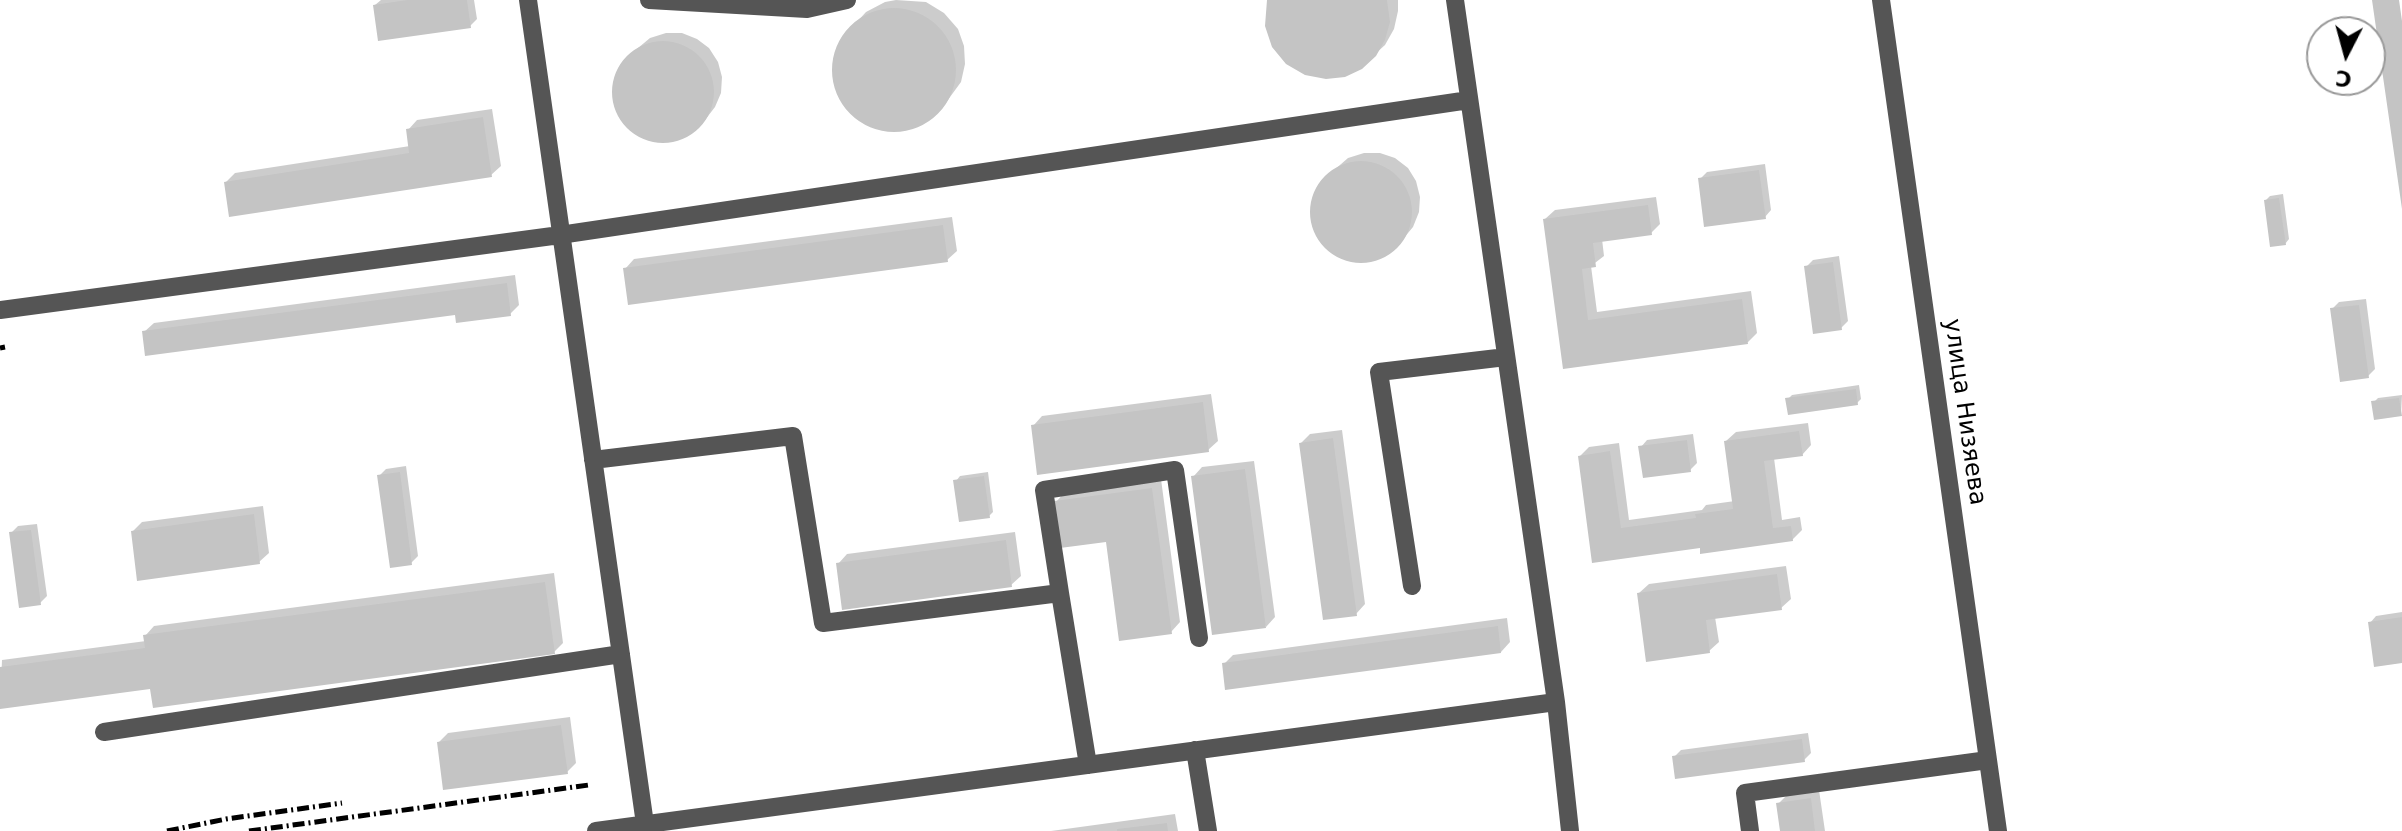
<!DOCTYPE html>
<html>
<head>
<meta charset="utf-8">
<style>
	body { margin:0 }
	#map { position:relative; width:2402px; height:831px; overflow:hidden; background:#fff; font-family:"DejaVu Sans",sans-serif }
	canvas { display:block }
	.north { position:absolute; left:2306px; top:16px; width:80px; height:80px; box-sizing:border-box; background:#fff; border:2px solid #999; border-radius:50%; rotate:186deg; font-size:22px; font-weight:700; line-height:32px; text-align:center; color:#000 }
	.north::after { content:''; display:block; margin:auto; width:28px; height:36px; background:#000; clip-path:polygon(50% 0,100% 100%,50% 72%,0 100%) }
</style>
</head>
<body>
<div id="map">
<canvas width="2402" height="831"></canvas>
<div class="north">С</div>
</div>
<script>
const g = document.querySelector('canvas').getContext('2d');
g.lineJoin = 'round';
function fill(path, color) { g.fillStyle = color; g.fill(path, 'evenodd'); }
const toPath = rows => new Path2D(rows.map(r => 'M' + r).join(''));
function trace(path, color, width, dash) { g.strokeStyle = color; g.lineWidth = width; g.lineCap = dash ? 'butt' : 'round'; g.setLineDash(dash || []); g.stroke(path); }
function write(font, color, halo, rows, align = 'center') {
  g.font = font + ' "DejaVu Sans",sans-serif'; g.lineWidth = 8; g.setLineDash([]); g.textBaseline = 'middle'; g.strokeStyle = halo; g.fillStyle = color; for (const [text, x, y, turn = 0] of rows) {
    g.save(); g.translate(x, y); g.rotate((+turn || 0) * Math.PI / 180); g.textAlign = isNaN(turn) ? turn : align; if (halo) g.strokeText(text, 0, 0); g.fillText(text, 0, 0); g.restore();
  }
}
const shadow = toPath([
	[381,0,474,0,477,19,470,26,375,5],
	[896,0,926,2,944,13,958,29,964,46,965,64,961,82,942,108,928,120,911,128,893,130,872,126,854,115,841,99,834,79,835,58,842,38,866,12,885,2],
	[1269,0,1398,0,1398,11,1394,29,1385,45,1374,55],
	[666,33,682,33,697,39,709,48,718,62,722,77,721,93,715,107,705,120,680,138,664,141,648,139,633,131,622,119,615,104,613,88,617,72,626,58,650,38],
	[492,109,501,166,491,175,226,182,235,173,410,146,408,130,417,120],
	[1364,153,1380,153,1395,158,1408,168,1416,181,1420,197,1419,212,1413,227,1403,239,1393,249,1378,258,1362,261,1346,259,1331,251,1320,239,1313,224,1312,208,1316,192,1325,178,1348,158],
	[1765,164,1771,210,1765,217,1700,179,1707,172],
	[2283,194,2289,239,2285,244,2266,200,2270,196],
	[1656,197,1660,224,1651,233,1602,239,1604,256,1591,266,1597,312,1751,291,1757,333,1748,342,1565,366,1545,219,1555,210],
	[952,217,957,251,947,260,625,269,634,259],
	[1839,256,1848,321,1841,328,1806,267,1813,260],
	[515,275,519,305,510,314,457,313,144,332,154,323],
	[2366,299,2375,369,2368,376,2332,309,2339,302],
	[1859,385,1861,399,1857,403,1788,399,1792,395],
	[1211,394,1218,441,1208,450,1033,426,1042,416],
	[2402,395,2401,414,2374,402,2378,398],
	[1808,423,1811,445,1802,455,1774,458,1782,520,1800,517,1802,530,1792,540,1701,546,1594,560,1580,456,1589,447,1619,443,1629,520,1702,510,1706,505,1735,501,1726,441,1736,432],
	[1342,430,1365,604,1356,614,1301,443,1310,434],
	[1693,434,1697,463,1690,470,1641,447,1647,440],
	[1254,461,1275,617,1266,627,1193,477,1202,467],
	[406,466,418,556,411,563,379,476,386,469],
	[988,472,993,512,989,516,956,481,960,476],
	[1161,479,1180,622,1171,632,1107,540,1056,502,1065,492],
	[263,506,269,553,259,562,133,531,142,522],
	[37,524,47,596,40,603,11,533,18,526],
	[1015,532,1021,576,1011,585,838,564,847,554],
	[1786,566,1791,599,1781,608,1715,617,1719,642,1709,651,1639,593,1649,584],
	[554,573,563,643,554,652,152,687,0,707,2,660,146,641,145,636,154,626],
	[2402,612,2402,661,2370,623,2376,616],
	[1507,618,1510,642,1501,652,1224,664,1233,655],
	[570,717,576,763,567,772,439,742,448,733],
	[1808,733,1811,753,1804,760,1674,757,1681,750],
	[1819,790,1825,831,1782,831,1779,803,1788,794],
	[1175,814,1178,831,1051,831]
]);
const building = toPath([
	[407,0,467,0,471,28,378,41,373,5],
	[1267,0,1387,0,1390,22,1385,40,1376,56,1362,69,1345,77,1326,79,1305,75,1286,64,1272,47,1265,26],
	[2372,0,2399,0,2402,21,2402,209],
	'832 70a62 62 0 1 1 124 0a62 62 0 1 1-124 0Z',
	'612 92a51 51 0 1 1 102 0a51 51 0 1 1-102 0Z',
	[483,117,492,177,229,217,224,182,409,153,406,129],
	'1310 212a51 51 0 1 1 102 0a51 51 0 1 1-102 0Z',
	[1759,170,1766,219,1704,227,1698,178],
	[2279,198,2286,245,2270,247,2264,200],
	[1648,205,1652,235,1593,243,1596,267,1582,269,1588,320,1742,299,1748,344,1563,369,1543,219],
	[943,225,948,262,628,305,623,268],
	[1833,262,1842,330,1813,334,1804,266],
	[507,283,511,316,456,323,455,315,145,356,142,331],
	[2359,305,2369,378,2340,382,2330,308],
	[1856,389,1858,405,1788,415,1785,398],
	[2399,398,2402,416,2374,420,2371,401],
	[1203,402,1209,452,1037,475,1031,425],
	[1799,431,1803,456,1764,461,1773,528,1791,526,1793,541,1700,554,1700,548,1592,563,1578,456,1610,451,1621,528,1696,518,1695,514,1733,509,1724,441],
	[1333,438,1357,616,1323,620,1299,443],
	[1687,440,1691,472,1643,478,1638,446],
	[1245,469,1266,628,1212,635,1191,476],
	[400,472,412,565,390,568,377,475],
	[984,476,990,518,959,522,953,480],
	[1152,488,1172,634,1119,641,1106,542,1060,548,1054,501],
	[254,514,260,564,137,581,131,531],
	[31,530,41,605,19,608,9,532],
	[1006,540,1012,587,842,610,836,563],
	[1777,574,1782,610,1706,620,1710,653,1646,662,1637,593],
	[545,582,555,654,153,708,150,689,0,709,0,667,145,648,143,635],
	[2402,617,2402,663,2374,667,2368,622],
	[1498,626,1501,653,1225,690,1222,663],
	[561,725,568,774,443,790,437,742],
	[1802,739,1805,762,1675,779,1672,756],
	[1811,798,1815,831,1780,831,1776,803],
	[1167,823,1168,831,1117,831,1117,829]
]);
const minor = toPath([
	[528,0,646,831],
	[649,0,807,9,847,0],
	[1455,0,1556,702,1570,831],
	[1881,0,1998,831],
	[0,310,560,235,1469,100],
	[593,460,793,436,823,623,1060,593,1088,765],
	[1412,586,1379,372,1506,357],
	[1060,593,1044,490,1175,470,1199,638],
	[104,732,621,654],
	[1195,750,1208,831],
	[596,831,1556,702],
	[1750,831,1745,793,1988,760]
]);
const rail = toPath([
	[0,348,5,347],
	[167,831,226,819,342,803],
	[249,831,589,785]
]);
const streetNames = [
	["улица Низяева",1964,412,82]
];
fill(shadow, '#0003');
fill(building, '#c4c4c4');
trace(minor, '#555', 18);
trace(rail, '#000', 5, [12, 4, 2, 4]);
write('24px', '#000', '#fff', streetNames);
</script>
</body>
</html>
